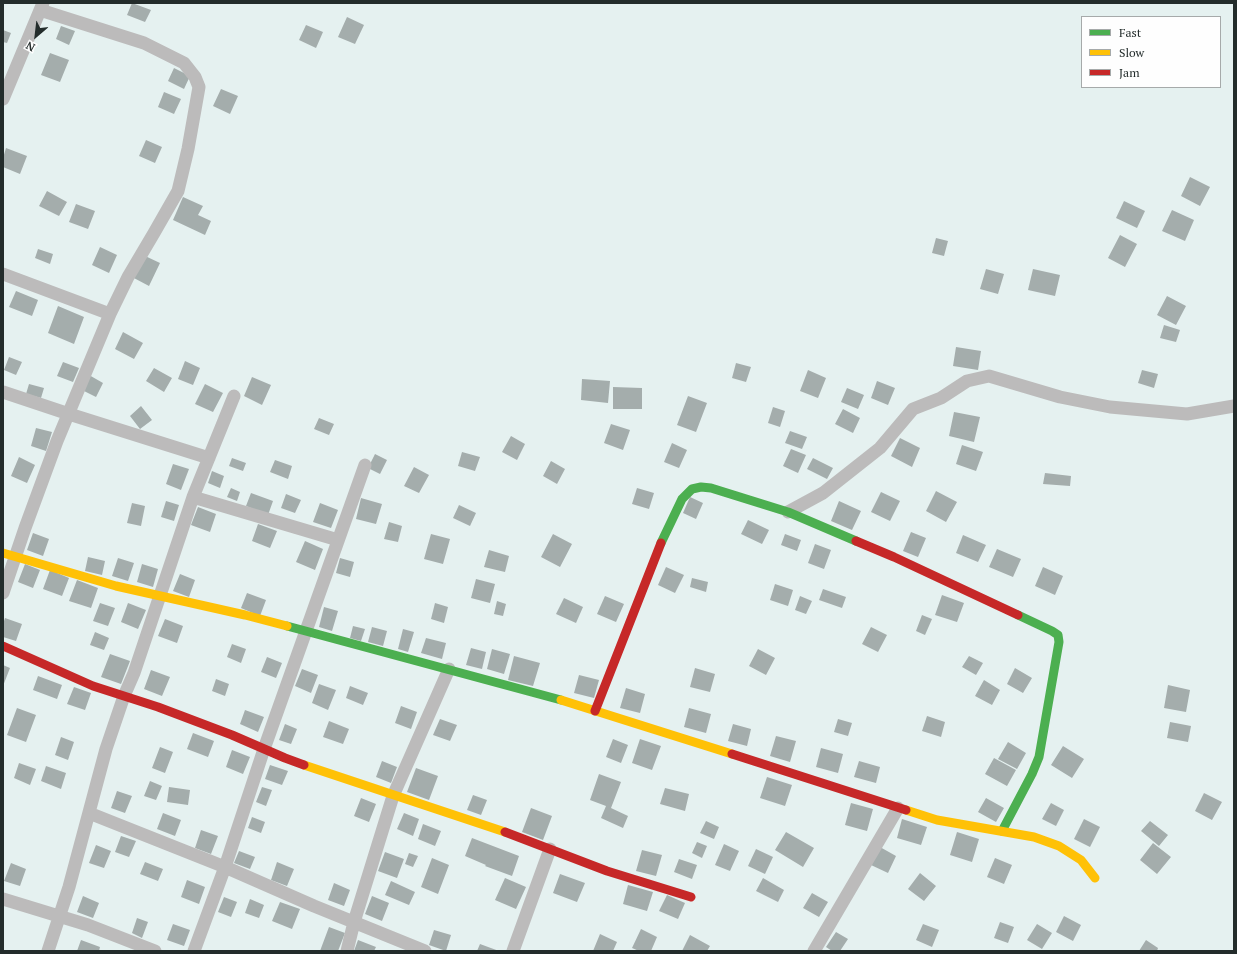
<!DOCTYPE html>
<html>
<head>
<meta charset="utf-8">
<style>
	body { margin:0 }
	#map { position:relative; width:1237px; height:954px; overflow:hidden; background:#e5f1f0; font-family:"PT Serif",serif }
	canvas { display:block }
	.frame { position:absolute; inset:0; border:4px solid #232c2b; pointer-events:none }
	.legend { position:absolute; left:1081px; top:16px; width:140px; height:72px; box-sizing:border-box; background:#fefefe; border:1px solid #a6aaaa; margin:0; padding:5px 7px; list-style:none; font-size:12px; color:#232c2b }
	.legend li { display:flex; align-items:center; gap:8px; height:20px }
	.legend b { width:20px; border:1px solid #a6aaaa }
	.north { position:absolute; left:16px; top:16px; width:40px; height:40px; -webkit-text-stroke:3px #fefefe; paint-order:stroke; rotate:208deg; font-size:11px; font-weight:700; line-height:16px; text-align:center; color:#232c2b }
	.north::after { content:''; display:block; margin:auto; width:14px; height:18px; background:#232c2b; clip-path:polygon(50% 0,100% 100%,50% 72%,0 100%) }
</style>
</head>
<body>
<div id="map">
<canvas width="1237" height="954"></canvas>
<div class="frame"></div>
<ul class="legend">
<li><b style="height:5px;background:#4caf50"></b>Fast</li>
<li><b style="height:5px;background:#ffc107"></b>Slow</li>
<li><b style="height:5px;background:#c62828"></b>Jam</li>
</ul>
<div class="north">N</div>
</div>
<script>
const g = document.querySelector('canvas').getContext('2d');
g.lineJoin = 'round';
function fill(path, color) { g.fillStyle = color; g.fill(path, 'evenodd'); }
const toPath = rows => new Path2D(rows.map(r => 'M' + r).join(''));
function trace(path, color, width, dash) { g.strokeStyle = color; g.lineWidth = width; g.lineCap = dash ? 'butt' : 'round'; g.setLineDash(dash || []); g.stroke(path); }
const building = toPath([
	[132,3,151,10,145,22,127,15],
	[347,17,364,25,355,44,338,37],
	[306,25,323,32,316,48,299,40],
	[61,26,75,31,69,45,56,39],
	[3,30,11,33,7,43,3,42],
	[50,53,69,60,60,82,41,75],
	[174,68,190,76,184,89,168,81],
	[221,89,238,96,230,114,213,106],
	[164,92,181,99,174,114,158,107],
	[146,140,162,147,155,163,139,156],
	[6,148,27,156,20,174,3,167,3,158],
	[1190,177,1210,187,1200,206,1181,196],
	[47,191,67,202,59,216,39,206],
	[183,197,203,206,198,215,211,221,205,235,173,220],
	[1124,201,1145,211,1137,228,1116,218],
	[76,204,95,211,88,229,69,222],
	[1172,210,1194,220,1185,241,1162,231],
	[1120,235,1137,244,1125,267,1108,258],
	[936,238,948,241,944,256,932,253],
	[100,247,117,255,109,273,92,265],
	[38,249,53,254,50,264,35,258],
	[143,255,160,263,149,286,132,277],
	[986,269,1004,274,998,294,980,289],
	[1033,269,1060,275,1055,296,1028,290],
	[16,291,38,300,32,316,9,307],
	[1167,296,1186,306,1176,325,1157,315],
	[58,306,84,317,74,344,48,333],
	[1164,325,1180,330,1176,342,1160,338],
	[123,332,143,343,134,359,115,349],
	[956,347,981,351,978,370,953,366],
	[9,357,22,362,16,375,4,370],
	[185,361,200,368,193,385,178,379],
	[63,362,79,368,73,382,57,376],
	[736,363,751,367,746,382,732,378],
	[154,368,172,378,164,392,146,381],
	[808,370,826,378,818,398,800,391],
	[1142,370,1158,374,1154,388,1138,383],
	[89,375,103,383,96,397,82,390],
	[252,377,271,385,262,405,244,396],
	[582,379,610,381,608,403,581,400],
	[877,381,895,388,888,405,871,398],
	[29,384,44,388,41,398,26,394],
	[205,384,223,393,213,412,195,404],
	[613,387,642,388,642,409,613,409],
	[847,388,864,395,858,409,841,402],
	[688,396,707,403,696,432,677,425],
	[141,406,152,420,140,429,130,416],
	[773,407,785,411,780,427,768,423],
	[843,409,860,418,853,433,835,424],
	[954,412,980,417,974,442,949,436],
	[319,418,334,424,329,435,314,429],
	[611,424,630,430,623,450,604,443],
	[36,428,52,432,46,451,31,446],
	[790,431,807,437,802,449,785,443],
	[511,436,525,444,517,460,502,452],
	[900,438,920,448,912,467,891,456],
	[672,443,687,450,679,468,664,462],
	[962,445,983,452,976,471,956,464],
	[791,449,806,455,798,473,783,466],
	[462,452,480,457,475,471,458,466],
	[375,454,387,460,380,474,368,468],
	[19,457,35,465,27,483,11,476],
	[232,458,246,463,243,471,229,466],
	[813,458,833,468,827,479,807,469],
	[275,460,292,466,288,479,270,472],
	[551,461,565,469,557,484,543,476],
	[173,464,189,469,181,490,166,484],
	[414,467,429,475,419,493,404,486],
	[212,471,224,476,220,488,208,483],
	[1045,473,1071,476,1070,486,1043,484],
	[231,488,240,492,237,501,227,497],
	[637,488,654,493,649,509,632,504],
	[936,491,957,502,946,522,926,511],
	[881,492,900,501,890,521,871,512],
	[251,493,273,501,268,515,246,506],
	[286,494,301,500,295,513,281,508],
	[690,497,703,503,696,519,683,513],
	[361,498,382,504,376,524,356,519],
	[166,501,179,505,174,521,161,517],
	[839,501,861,511,852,530,831,521],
	[132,503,145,506,141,526,127,523],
	[320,503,338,510,331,528,313,522],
	[459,505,476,513,470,526,453,518],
	[198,507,216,514,210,532,191,525],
	[748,520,769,530,762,544,741,534],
	[389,522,402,526,398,542,384,539],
	[258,524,277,531,270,548,252,541],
	[911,532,926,538,918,557,903,551],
	[33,533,49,539,43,556,27,550],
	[431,534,450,539,443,564,424,559],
	[553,534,572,544,560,567,541,557],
	[785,534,801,540,797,551,781,545],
	[963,535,986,545,978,562,956,553],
	[305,541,323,549,315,570,296,562],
	[815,544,831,550,824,569,808,563],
	[997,549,1021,559,1013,577,989,567],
	[489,550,509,556,505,572,484,567],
	[88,557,105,561,102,575,85,571],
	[118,558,134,563,128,581,112,576],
	[340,558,354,562,350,577,336,573],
	[25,564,40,570,33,588,18,582],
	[142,564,158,569,153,587,137,582],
	[666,567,684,575,675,593,658,585],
	[1043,567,1063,576,1055,595,1035,586],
	[50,570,69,578,62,596,43,589],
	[180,574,195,580,189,597,173,591],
	[692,578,708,582,706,592,690,587],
	[476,579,495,584,490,603,471,598],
	[77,580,98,588,91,608,69,601],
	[775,584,793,590,788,606,770,600],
	[823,589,846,597,842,608,819,600],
	[247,593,266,600,260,616,241,608],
	[942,595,964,603,957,622,935,615],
	[605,596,624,604,616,622,597,614],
	[800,596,812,601,806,614,795,610],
	[564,598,583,607,576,623,556,614],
	[497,601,506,604,503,616,494,614],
	[100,603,115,608,108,626,93,621],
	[128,603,146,610,138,629,121,622],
	[435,603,448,607,444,623,431,619],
	[324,607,338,611,332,631,319,627],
	[922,615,932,619,925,635,916,631],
	[5,618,22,624,16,641,3,637,3,624],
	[165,619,183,626,177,643,158,636],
	[353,626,365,629,361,641,350,638],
	[372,627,387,631,383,646,368,642],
	[871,627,887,635,878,652,862,644],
	[403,629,414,632,408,652,398,649],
	[95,632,109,638,104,650,90,645],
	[426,638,446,643,442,659,421,653],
	[232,644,246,649,241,663,227,657],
	[471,648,486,652,482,669,466,665],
	[492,649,510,654,504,674,487,669],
	[758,649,775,658,766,675,749,666],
	[110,654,130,661,121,684,101,677],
	[514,656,540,663,533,686,508,680],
	[969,656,983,663,976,675,962,667],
	[267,657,282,663,276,678,261,672],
	[3,665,10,668,3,686],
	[695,668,715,674,710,692,690,687],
	[1015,668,1032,678,1023,693,1007,684],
	[302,669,318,675,311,693,295,686],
	[151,670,170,677,162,696,144,689],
	[579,675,599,680,594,698,574,693],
	[38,676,62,685,57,699,33,690],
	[216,679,229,684,225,696,212,691],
	[984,680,1000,690,992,705,975,696],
	[319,684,336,690,328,710,312,703],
	[1168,685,1190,690,1186,712,1164,708],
	[350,686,368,693,363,705,346,698],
	[74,687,91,693,85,710,67,704],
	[626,688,645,694,640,713,620,708],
	[401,706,417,712,411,729,395,723],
	[17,708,36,715,26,742,7,735],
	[689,708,711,714,706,733,684,727],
	[245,710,264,717,258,732,240,724],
	[927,716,945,722,941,737,922,731],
	[440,719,457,725,450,741,433,735],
	[838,719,852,723,848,736,834,732],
	[329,721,349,729,343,744,323,737],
	[1170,722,1191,726,1188,742,1167,738],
	[285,724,297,729,291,744,279,740],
	[733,724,751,729,747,746,728,741],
	[193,733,214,741,208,757,187,749],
	[776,736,796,741,790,762,770,756],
	[61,737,74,742,68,760,55,755],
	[613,739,628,745,621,763,606,757],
	[640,739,661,746,652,770,632,763],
	[1008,742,1026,753,1017,769,998,759],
	[1063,746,1084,759,1072,778,1051,765],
	[160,747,173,752,165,773,152,768],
	[821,748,843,754,838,773,816,767],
	[232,750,250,757,243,774,226,767],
	[994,758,1016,770,1007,786,985,774],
	[382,761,397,767,391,783,376,777],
	[859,761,880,767,876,783,854,777],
	[19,763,36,769,30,785,14,778],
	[270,765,288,771,282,785,265,779],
	[46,766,66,773,61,789,41,781],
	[416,768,438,776,429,800,407,792],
	[599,774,621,782,611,808,628,816,623,828,601,818,606,806,590,800],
	[767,777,792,785,785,806,760,798],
	[150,781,162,786,156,800,144,796],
	[169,787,190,790,188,805,167,802],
	[262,787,272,790,266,806,256,802],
	[665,788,689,794,685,811,660,804],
	[117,791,132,796,125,813,111,808],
	[1204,793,1222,802,1212,820,1195,811],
	[473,795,487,800,481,815,467,810],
	[361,798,376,804,369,822,354,816],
	[986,798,1004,808,996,822,978,812],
	[851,803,873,809,867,831,845,825],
	[1051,803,1064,810,1056,826,1042,819],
	[531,808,552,816,543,840,522,832],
	[163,813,181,820,175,836,157,829],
	[404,813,419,819,413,836,397,829],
	[252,817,265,822,261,833,248,828],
	[902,819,927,827,921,845,897,838],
	[1084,819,1100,827,1090,847,1074,839],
	[706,821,719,827,714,839,700,833],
	[1150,821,1168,835,1159,846,1141,831],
	[423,824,441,831,435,846,418,839],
	[201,830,218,836,211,854,195,848],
	[786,832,814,848,803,867,775,850],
	[957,832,979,839,972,862,950,855],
	[121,836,136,841,129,857,115,852],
	[472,838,519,856,512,876,485,866,486,865,465,856],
	[697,842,707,846,702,858,692,853],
	[1153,843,1171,857,1157,874,1140,860],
	[724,844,739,851,730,871,715,865],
	[96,845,111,851,104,868,89,863],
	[880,847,896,856,888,873,871,865],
	[756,849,773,857,765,874,748,866],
	[642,850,662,855,656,876,636,871],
	[239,851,255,857,250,869,234,863],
	[385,852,404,859,397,878,378,871],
	[409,853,418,856,413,867,405,864],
	[432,858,449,865,438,894,421,887],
	[995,858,1012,865,1004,884,987,877],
	[679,859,697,865,692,879,674,872],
	[145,862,163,869,158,881,140,874],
	[277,862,294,869,287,886,271,880],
	[11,863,26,869,20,886,4,881],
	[920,873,936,886,924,901,908,889],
	[560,874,585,883,577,902,553,893],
	[505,878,526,887,516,909,495,900],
	[763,878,784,890,778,902,756,891],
	[187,880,205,887,199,904,181,897],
	[391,881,415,892,409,905,385,895],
	[334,883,350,890,344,906,328,900],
	[628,885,653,892,647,911,623,904],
	[812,893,828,902,819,917,803,908],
	[667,895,685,903,678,919,659,911],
	[83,896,99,903,93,918,77,912],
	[372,896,389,903,382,921,365,914],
	[224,897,237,902,231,917,218,912],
	[250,899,264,905,259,918,245,913],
	[280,902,300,909,292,929,272,921],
	[1064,916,1081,925,1073,941,1056,932],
	[137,918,148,922,142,938,132,933],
	[1000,922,1014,927,1008,943,994,938],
	[173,924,190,930,184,946,167,940],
	[923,924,939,930,932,947,916,940],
	[1037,924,1052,933,1042,949,1027,940],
	[329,927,345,933,338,951,320,951],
	[641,929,657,937,651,951,639,951,632,948],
	[434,930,451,935,446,951,429,945],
	[836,932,848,939,840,951,832,951,826,947],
	[600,934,617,942,613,951,593,951],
	[690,935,710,946,707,951,682,951],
	[81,940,100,947,99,951,77,951],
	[358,940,376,947,374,951,354,951],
	[1146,940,1158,948,1157,951,1139,951],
	[480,944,499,951,477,951]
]);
const street = toPath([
	[3,99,43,3],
	[3,274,110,314],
	[3,392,69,414,209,458],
	[193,497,338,540],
	[788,512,823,493,880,448,913,409,941,398,967,381,989,376,1060,397,1110,407,1187,414,1234,406],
	[3,593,25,528,57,441,110,314,128,277,154,233,178,191,188,149,199,87,195,77,184,63,144,43,40,10],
	[89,813,225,867,314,906,425,951],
	[3,899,88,925,155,951],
	[48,951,69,887,106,749,124,696,134,673,193,497,234,396],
	[194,951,225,867,264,749,365,465],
	[347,951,354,922,393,796,449,669],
	[513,951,550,849],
	[814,951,898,808]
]);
const fast = toPath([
	[661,543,682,499,692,489,701,487,711,488,788,512,856,541],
	[287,626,561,700],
	[1002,831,1032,774,1039,757,1059,642,1058,635,1052,631,1018,615]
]);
const slow = toPath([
	[3,553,116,586,245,615,287,626],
	[561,700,732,754],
	[304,765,505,832],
	[906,810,937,820,1034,837,1059,846,1081,860,1095,878]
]);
const jam = toPath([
	[856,541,894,557,1018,615],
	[3,646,93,686,158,707,232,735,285,758,304,765],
	[595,711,661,543],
	[732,754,906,810],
	[505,832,607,871,691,897]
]);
fill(building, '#a4adac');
trace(street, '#bcbbbb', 13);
trace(fast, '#4caf50', 9);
trace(slow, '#ffc107', 9);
trace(jam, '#c62828', 9);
</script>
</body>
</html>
